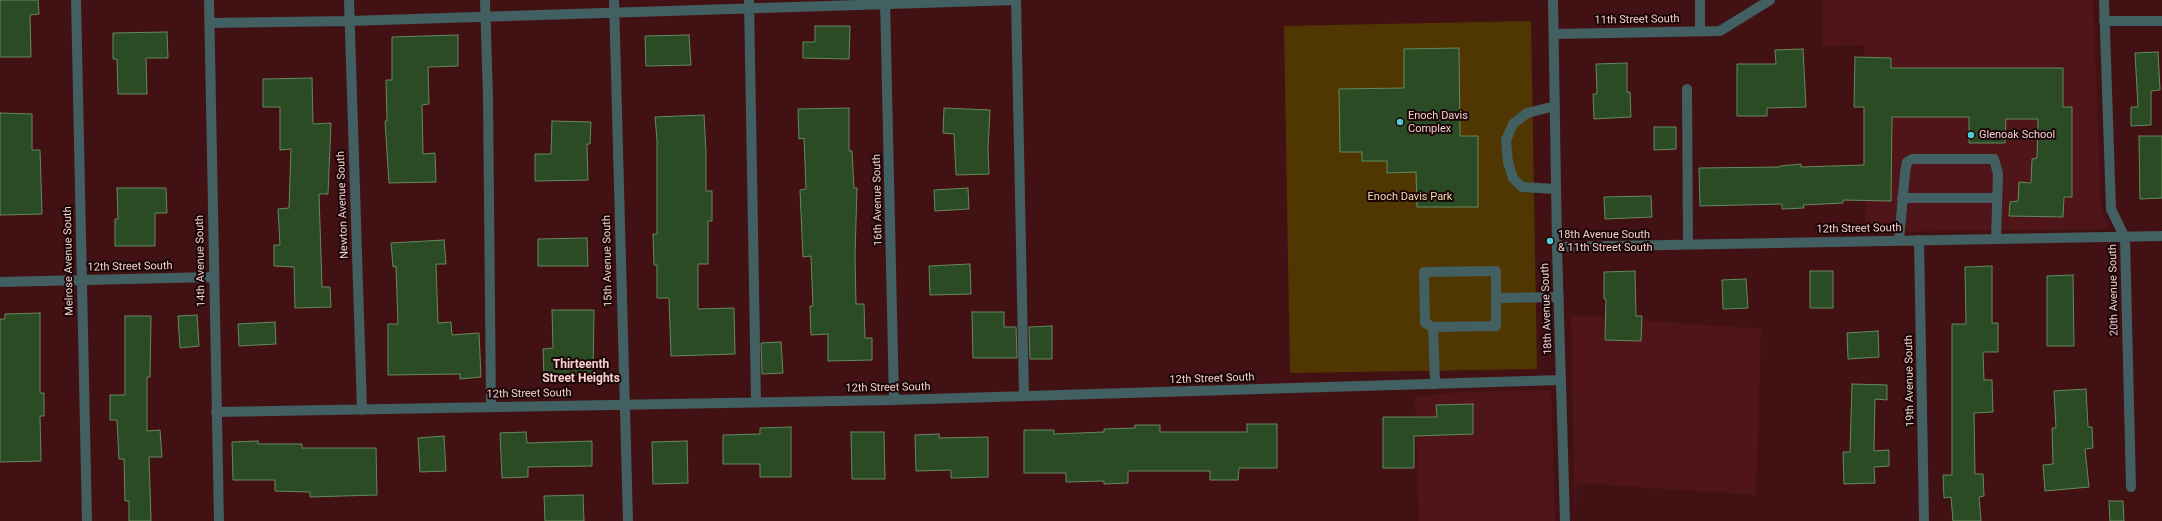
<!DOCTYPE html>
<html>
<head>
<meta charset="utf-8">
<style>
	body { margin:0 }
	canvas { display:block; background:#421114 }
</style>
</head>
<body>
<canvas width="2162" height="521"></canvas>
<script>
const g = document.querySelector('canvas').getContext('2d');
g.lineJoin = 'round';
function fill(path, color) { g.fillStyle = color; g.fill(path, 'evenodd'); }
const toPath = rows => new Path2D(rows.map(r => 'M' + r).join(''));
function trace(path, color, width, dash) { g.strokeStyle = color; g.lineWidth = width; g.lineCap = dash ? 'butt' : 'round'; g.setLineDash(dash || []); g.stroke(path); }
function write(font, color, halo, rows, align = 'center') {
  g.font = font + ' Roboto,sans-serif'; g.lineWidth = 4; g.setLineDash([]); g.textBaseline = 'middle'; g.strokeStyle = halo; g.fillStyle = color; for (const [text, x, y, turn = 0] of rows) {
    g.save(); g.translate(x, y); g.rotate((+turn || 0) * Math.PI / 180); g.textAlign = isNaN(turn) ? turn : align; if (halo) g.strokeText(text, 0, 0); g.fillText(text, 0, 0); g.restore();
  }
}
const built = toPath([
	[1822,0,2093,0,2101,210,2109,229,1865,232,1864,45,1823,46],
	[1571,315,1761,329,1756,495,1577,483,1575,521],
	[1551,390,1555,521,1419,521,1415,397,1459,392]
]);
const green = toPath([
	[1531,21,1537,369,1290,373,1284,26]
]);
const building = toPath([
	[0,0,38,0,39,14,30,15,31,57,0,57,0,0],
	[815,26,850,26,849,59,803,58,803,42,815,42,815,26],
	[167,32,168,58,146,58,147,94,118,94,117,59,113,59,113,33,167,32],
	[458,35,458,66,428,67,429,104,422,105,423,154,435,153,436,182,389,183,385,121,387,121,386,80,392,80,392,37,458,35],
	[689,35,691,65,646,66,645,36,689,35],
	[1459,48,1460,136,1478,136,1478,207,1417,207,1416,172,1387,173,1387,161,1362,161,1362,152,1340,152,1339,89,1404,88,1404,49,1459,48],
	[1803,49,1806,107,1767,108,1767,116,1737,116,1737,64,1776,64,1775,50,1803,49],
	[2158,52,2160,90,2151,91,2151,125,2131,126,2131,107,2138,107,2135,53,2158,52],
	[1855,57,1891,58,1891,68,2063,68,2063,107,2072,107,2072,197,2064,197,2063,217,2009,216,2010,202,2018,201,2019,182,2031,183,2032,159,2037,158,2038,119,2006,119,2005,143,1969,143,1969,117,1892,117,1891,201,1843,200,1843,203,1803,205,1804,208,1782,209,1782,204,1700,206,1699,168,1780,167,1780,166,1801,164,1801,167,1864,165,1864,107,1854,107,1855,57],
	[1627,63,1627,92,1630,92,1631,117,1594,119,1593,94,1597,94,1596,64,1627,63],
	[312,78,313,124,331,123,328,194,319,194,322,287,330,287,331,307,295,308,294,267,274,266,274,245,280,245,278,209,289,208,291,149,280,150,280,107,263,107,263,79,312,78],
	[849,108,849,151,852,151,854,188,857,188,855,256,856,304,864,304,865,338,872,338,872,360,828,361,828,334,811,335,810,306,813,306,811,256,803,257,800,190,806,189,804,138,799,139,798,109,849,108],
	[944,108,990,110,988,149,989,174,956,175,954,134,943,133,944,108],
	[0,113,32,114,32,150,40,150,42,214,0,215,0,113],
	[704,115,706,152,706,191,712,191,712,221,708,221,708,264,698,264,698,309,734,308,735,354,671,356,669,298,657,298,657,265,654,265,653,234,657,234,657,140,655,117,704,115],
	[552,121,591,122,590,144,587,144,588,180,535,181,535,154,551,154,552,121],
	[1654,127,1676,127,1676,149,1654,150,1654,127],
	[2139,136,2162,136,2162,198,2140,199,2139,136],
	[117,188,166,188,167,213,155,213,155,246,115,246,115,219,118,219,117,188],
	[968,188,969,209,935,211,934,190,968,188],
	[1651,196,1652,217,1605,219,1604,197,1651,196],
	[587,238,588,266,538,266,538,239,587,238],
	[444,240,446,264,436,264,438,323,451,322,452,335,479,333,481,377,460,379,460,374,388,375,388,324,398,324,396,266,393,267,391,243,444,240],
	[970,264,971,294,930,295,929,266,970,264],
	[1992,266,1992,323,1998,323,1998,352,1983,352,1984,380,1992,380,1993,412,1974,413,1975,474,1983,474,1984,496,1979,497,1981,521,1953,521,1951,497,1944,498,1943,475,1952,475,1952,324,1966,324,1965,267,1992,266],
	[1635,271,1636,316,1642,316,1641,341,1605,340,1606,299,1604,299,1604,272,1635,271],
	[1810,271,1833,271,1833,308,1810,308,1810,271],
	[2073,275,2074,346,2047,346,2047,276,2073,275],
	[1746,279,1748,308,1723,309,1722,280,1746,279],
	[552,310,594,310,593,375,544,376,543,349,553,348,552,310],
	[972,312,1004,312,1004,327,1016,327,1017,358,973,358,972,312],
	[40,313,40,393,44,393,44,416,40,416,41,461,0,462,0,319,5,319,5,314,40,313],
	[197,315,199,346,180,348,178,316,197,315],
	[125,316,151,316,150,377,147,377,147,431,160,430,162,457,149,457,151,521,129,521,129,501,125,501,124,459,119,459,117,420,110,420,110,395,125,395,125,316],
	[275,322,276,344,239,346,238,324,275,322],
	[1052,326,1052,359,1030,359,1029,327,1052,326],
	[1878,331,1879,357,1848,359,1847,333,1878,331],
	[781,342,783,373,762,374,761,343,781,342],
	[1852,384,1887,385,1887,400,1875,399,1874,451,1889,450,1889,466,1874,467,1875,483,1844,484,1843,452,1850,452,1852,384],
	[2086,389,2088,427,2092,427,2093,448,2085,449,2089,487,2045,491,2043,465,2053,464,2052,428,2056,428,2054,391,2086,389],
	[1473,404,1473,434,1414,436,1414,468,1383,468,1383,417,1437,417,1436,405,1473,404],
	[1247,424,1277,424,1277,468,1239,468,1238,480,1210,480,1210,471,1128,471,1128,483,1104,484,1104,481,1066,482,1066,473,1024,473,1024,430,1054,430,1054,434,1104,432,1104,429,1135,428,1135,425,1160,425,1160,432,1247,432,1247,424],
	[791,427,791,477,760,477,760,464,723,464,723,435,760,434,760,428,791,427],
	[526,432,527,443,592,441,592,466,528,467,528,477,502,478,500,433,526,432],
	[851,432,884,432,885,479,852,479,851,432],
	[939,434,939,438,988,437,988,477,951,478,951,470,916,471,915,435,939,434],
	[444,436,446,471,420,472,418,438,444,436],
	[258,441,258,444,302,444,302,448,376,448,377,495,310,497,310,492,275,491,275,480,233,480,232,442,258,441],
	[687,441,688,483,653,484,652,442,687,441],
	[583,495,584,521,545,521,544,496,583,495],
	[2109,501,2123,501,2124,521,2110,521,2109,501]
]);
const minor = toPath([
	[76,0,87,521],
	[209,0,219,521],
	[349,0,362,410],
	[485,0,488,98,491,407],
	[614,0,628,521],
	[749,0,756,402],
	[885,0,894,400],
	[1553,0,1557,247,1565,521],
	[1700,0,1700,31],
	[2104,0,2111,209,2125,238,2131,487],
	[2104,21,2162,21],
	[209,23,350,21,1016,0,1024,396],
	[1554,34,1720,31,1770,0],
	[1687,89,1688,245],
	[1555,106,1527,113,1513,124,1506,140,1508,162,1513,178,1522,187,1556,189],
	[1902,198,1997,198],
	[1899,240,1905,173,1907,162,1912,159,1994,159,1998,174,1996,239],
	[1919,240,1924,521],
	[1557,247,2162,236],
	[0,282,213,277],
	[1433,327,1425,323,1424,272,1496,271,1496,298],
	[1435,384,1433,327,1496,326,1496,298,1559,297],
	[216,412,894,400,1561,380]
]);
const markers = [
	[1400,122,4,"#51ccd3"],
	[1971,135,4,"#51ccd3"],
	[1550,241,4,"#51ccd3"]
];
const streetNames = [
	["11th Street South",1637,20,-1],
	["16th Avenue South",878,200,-91],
	["Newton Avenue South",343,205,-92],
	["12th Street South",1859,229,-1],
	["Melrose Avenue South",69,261,-91],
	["14th Avenue South",201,261,-91],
	["15th Avenue South",608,261,-91],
	["12th Street South",130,267,-1],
	["20th Avenue South",2114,290,-91],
	["18th Avenue South",1547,309,-92],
	["12th Street South",1212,379,-2],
	["19th Avenue South",1910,381,-91],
	["12th Street South",888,388,-1],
	["12th Street South",529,394,-1]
];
const poiNames = [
	["Enoch Davis",1408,116],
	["Complex",1408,129],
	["Glenoak School",1979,135],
	["18th Avenue South",1558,235],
	["& 11th Street South",1558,248]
];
const parkNames = [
	["Enoch Davis Park",1410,197]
];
const neighbourhoodNames = [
	["Thirteenth",581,365],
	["Street Heights",581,379]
];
fill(built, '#4f1519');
fill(green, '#503701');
fill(building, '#2a4b23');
trace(building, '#65895e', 1);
trace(minor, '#425f61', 10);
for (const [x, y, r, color] of markers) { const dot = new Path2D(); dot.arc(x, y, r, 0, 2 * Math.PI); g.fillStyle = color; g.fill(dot); trace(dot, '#1b0607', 1.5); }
write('11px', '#f2d0cf', '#1b0607', streetNames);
write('11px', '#f2d0cf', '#1b0607', poiNames, 'left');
write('11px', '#f5dcb2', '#1b0607', parkNames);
write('bold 12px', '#f9d0cf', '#1b0607', neighbourhoodNames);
</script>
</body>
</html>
